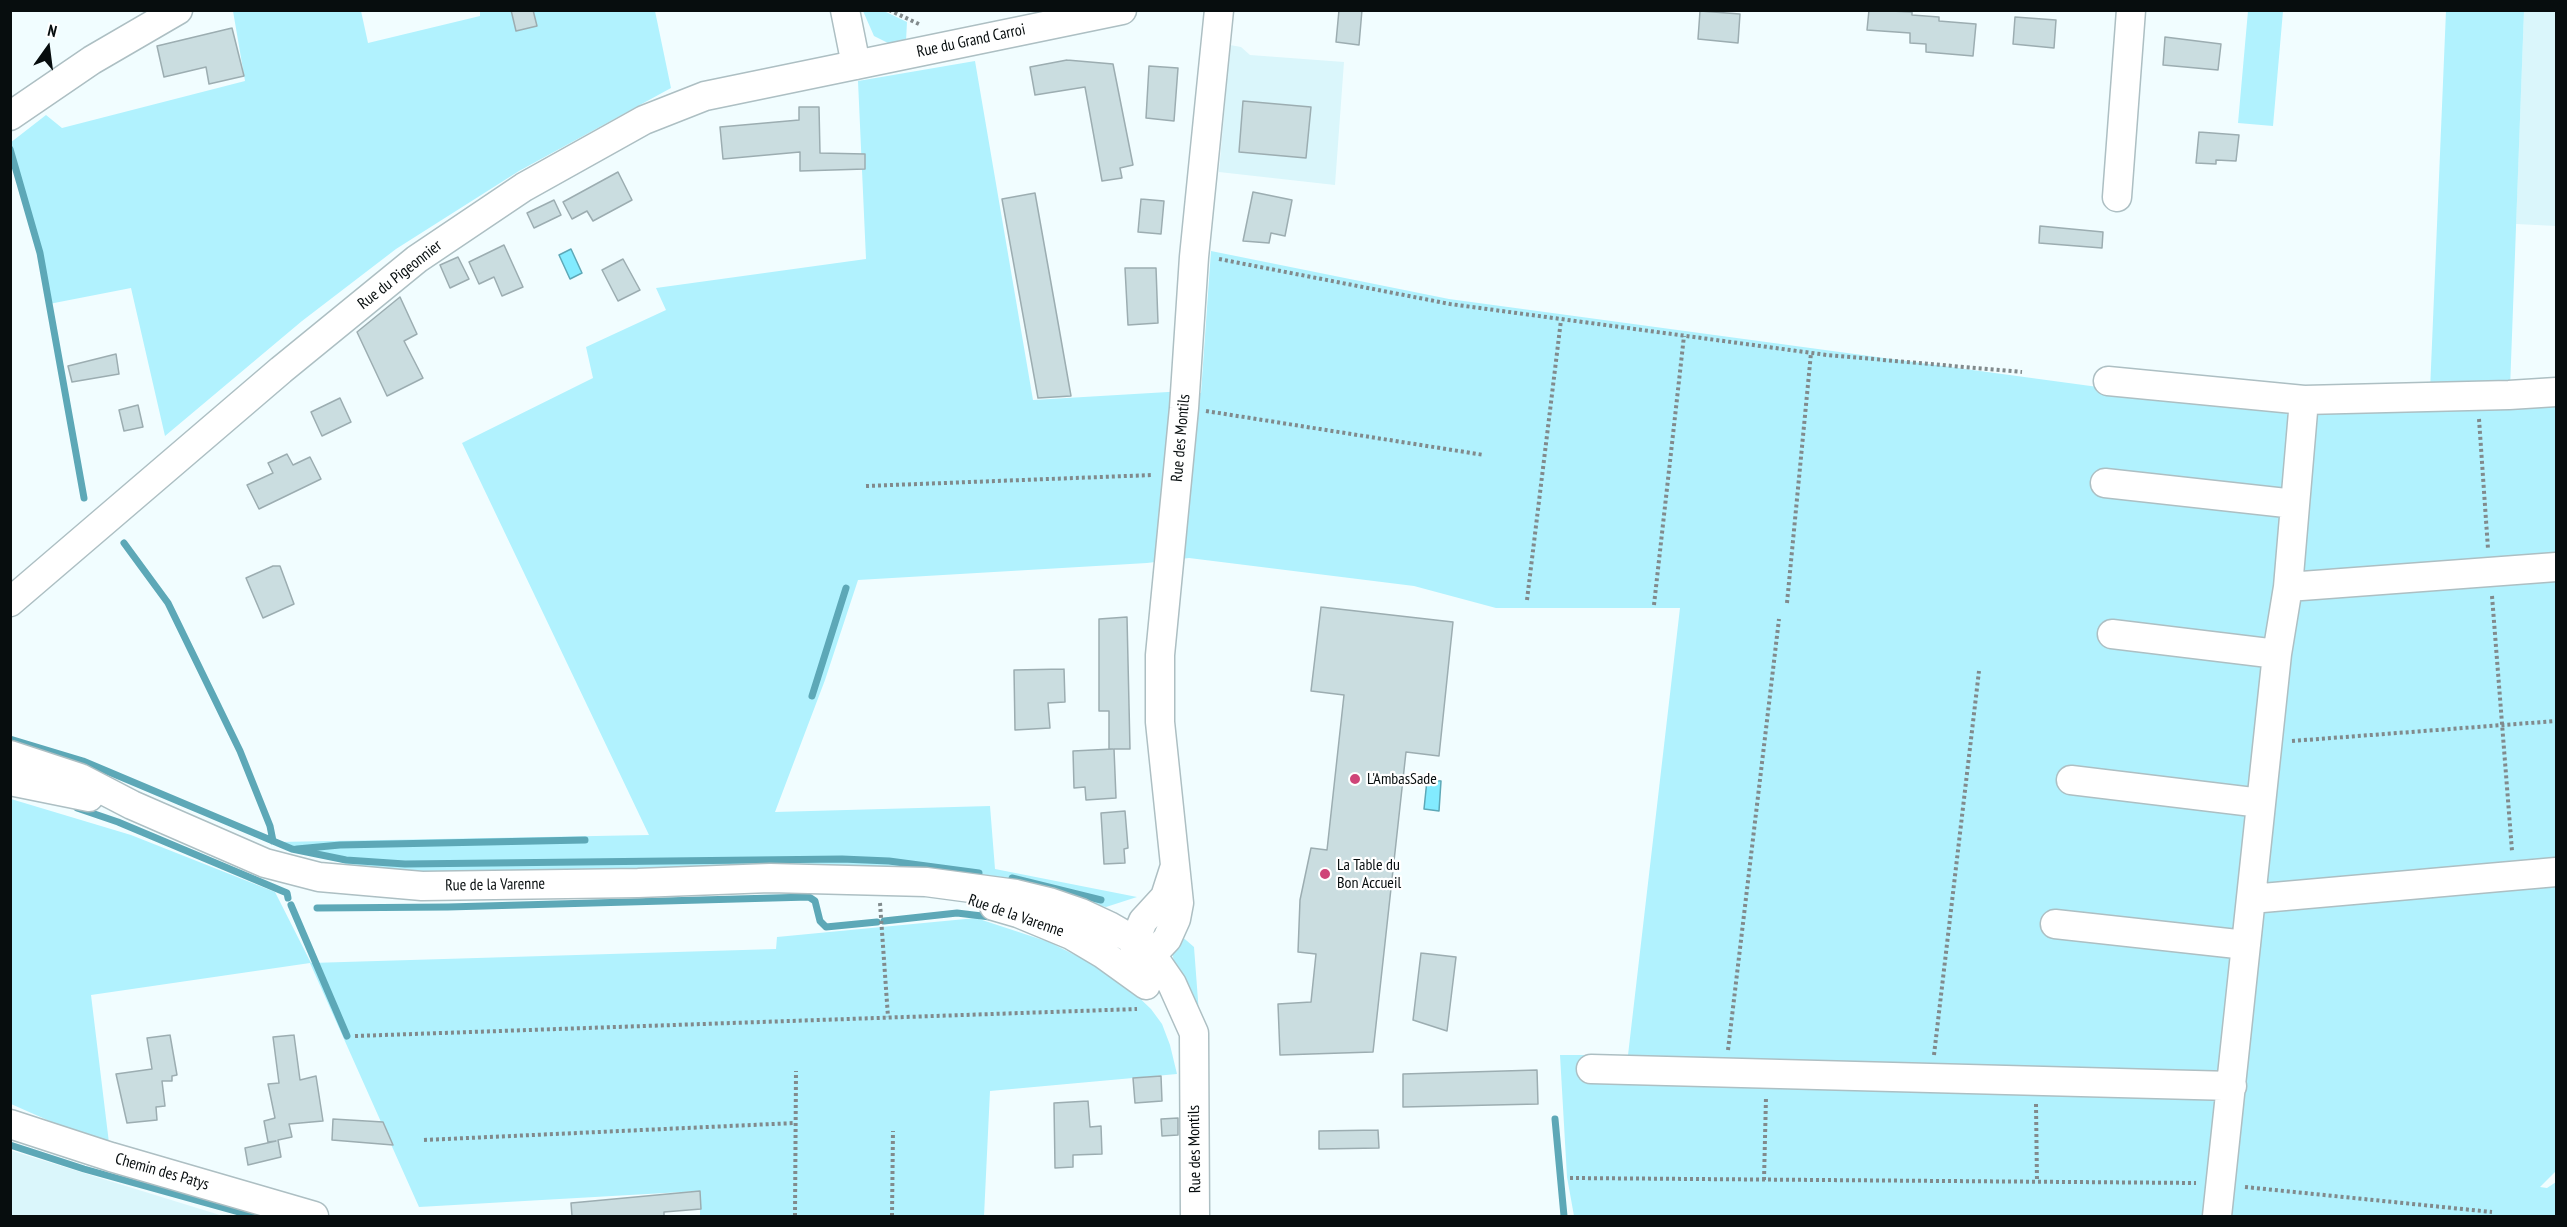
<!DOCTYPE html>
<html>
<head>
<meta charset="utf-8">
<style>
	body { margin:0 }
	#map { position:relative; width:2567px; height:1227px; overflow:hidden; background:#f1fdff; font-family:"PT Sans Narrow",sans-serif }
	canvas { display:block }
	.frame { position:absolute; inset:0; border:12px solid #070d0e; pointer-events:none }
	.north { position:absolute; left:18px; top:18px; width:60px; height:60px; -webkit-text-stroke:4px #fff; paint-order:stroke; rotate:14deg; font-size:16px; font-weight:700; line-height:24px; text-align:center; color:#070d0e }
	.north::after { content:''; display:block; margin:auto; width:21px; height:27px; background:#070d0e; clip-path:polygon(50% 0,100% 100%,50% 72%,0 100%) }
</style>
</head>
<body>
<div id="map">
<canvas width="2567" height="1227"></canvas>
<div class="frame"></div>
<div class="north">N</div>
</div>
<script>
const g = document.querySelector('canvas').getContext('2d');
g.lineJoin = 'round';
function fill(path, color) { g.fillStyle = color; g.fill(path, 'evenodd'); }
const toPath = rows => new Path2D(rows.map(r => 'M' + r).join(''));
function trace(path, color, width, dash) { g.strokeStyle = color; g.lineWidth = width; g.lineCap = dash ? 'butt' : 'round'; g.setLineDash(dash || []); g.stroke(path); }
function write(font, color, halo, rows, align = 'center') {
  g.font = font + ' "PT Sans Narrow",sans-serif'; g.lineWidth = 4.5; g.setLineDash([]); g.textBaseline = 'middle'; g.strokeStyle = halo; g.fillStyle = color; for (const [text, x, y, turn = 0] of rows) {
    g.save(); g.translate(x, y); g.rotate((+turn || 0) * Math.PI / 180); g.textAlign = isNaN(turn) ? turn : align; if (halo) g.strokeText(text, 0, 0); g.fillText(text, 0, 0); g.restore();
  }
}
const built = toPath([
	[2524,11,2556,11,2556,226,2516,224],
	[1230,45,1241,47,1250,55,1344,62,1335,185,1219,172],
	[10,1150,19,1153,223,1216,11,1216]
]);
const green = toPath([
	[233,11,361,11,368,43,480,16,480,11,655,11,671,88,519,171,396,249,302,321,165,436,131,288,49,304,40,246,10,143,46,115,62,128,245,81],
	[863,11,884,11,907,22,906,41,888,43,874,36],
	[2248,11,2283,11,2273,126,2238,123],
	[2446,11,2524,11,2510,389,2430,391],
	[975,61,1033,400,1168,392,1201,393,1211,251,1449,299,2098,387,2556,398,2556,1171,2540,1187,2547,1188,2556,1182,2556,1216,1574,1216,1567,1177,1560,1055,1628,1055,1680,608,1496,608,1414,586,1189,558,1147,563,858,580,825,680,775,812,990,806,995,869,1137,897,1106,907,997,879,683,868,374,873,278,842,649,835,462,443,593,378,586,347,666,310,656,288,866,259,858,81],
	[11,799,131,835,275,892,311,963,776,949,777,937,976,918,1049,942,1101,968,1131,990,1151,1009,1162,1024,1170,1045,1177,1074,990,1091,984,1216,700,1216,700,1191,419,1207,310,963,91,995,109,1143,70,1130,11,1104],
	[1179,934,1194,947,1200,1027,1175,970,1172,950]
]);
const water = toPath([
	[571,249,582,273,570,279,559,255,571,249],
	[1427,780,1441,781,1439,811,1424,809,1427,780]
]);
const stream = toPath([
	[10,149,40,253,84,498],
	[124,543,168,603,240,751,270,826,273,841],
	[812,696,846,588],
	[10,739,83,761,292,849,346,860,405,864,842,859,889,861,979,873],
	[77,808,118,822,287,893,288,898],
	[297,849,340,845,585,840],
	[1012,878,1101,900],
	[291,905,347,1036],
	[317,908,448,907,809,897,815,901,820,921,826,927,877,922],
	[884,921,957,913,990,917],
	[1555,1119,1564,1216],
	[10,1145,84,1169,253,1216]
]);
const building = toPath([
	[511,10,533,10,537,26,516,31,511,10],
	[1339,10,1362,10,1359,45,1336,42,1339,10],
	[1869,10,1912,12,1912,15,1939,17,1939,21,1976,24,1973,56,1926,52,1926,44,1910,43,1910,33,1867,30,1869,10],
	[1700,11,1740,14,1738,43,1698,39,1700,11],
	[2015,17,2056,20,2054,48,2013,44,2015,17],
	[232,28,244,76,209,84,206,67,164,77,157,46,232,28],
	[2165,37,2221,44,2218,70,2163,65,2165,37],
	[1067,60,1113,64,1133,165,1120,168,1122,178,1102,181,1085,87,1035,95,1030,67,1067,60],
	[1149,66,1178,68,1174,121,1146,118,1149,66],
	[1243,101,1311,107,1306,158,1239,152,1243,101],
	[799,107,819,107,820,153,865,154,865,169,800,171,800,152,723,159,720,127,799,120,799,107],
	[2199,132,2239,135,2236,161,2216,160,2216,164,2196,163,2199,132],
	[618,172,632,200,593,221,587,211,572,219,563,202,618,172],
	[1253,192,1292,200,1285,236,1271,233,1269,243,1243,241,1253,192],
	[1035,193,1059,328,1071,396,1038,398,1002,199,1035,193],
	[1141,199,1164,201,1161,234,1138,232,1141,199],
	[554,200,561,215,534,228,527,213,554,200],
	[2040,226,2103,232,2102,248,2039,243,2040,226],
	[504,245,523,287,502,296,494,277,479,284,469,262,504,245],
	[458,257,469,279,450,288,440,265,458,257],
	[623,259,640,290,618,301,602,270,623,259],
	[1125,268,1156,268,1158,323,1128,325,1125,268],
	[400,297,417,334,404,341,423,378,387,396,357,332,400,297],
	[116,354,119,374,72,382,68,366,116,354],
	[340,398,351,422,322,436,311,412,340,398],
	[138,405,143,427,124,431,119,410,138,405],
	[287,454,293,465,310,457,321,479,259,509,247,485,273,473,268,463,287,454],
	[273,566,280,566,294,604,263,618,246,578,273,566],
	[1321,607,1453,622,1439,756,1406,752,1373,1052,1280,1055,1278,1004,1311,1002,1316,954,1298,952,1300,900,1311,848,1327,850,1344,695,1311,691,1321,607],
	[1127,617,1130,749,1114,749,1116,798,1086,800,1085,787,1074,788,1073,751,1113,749,1109,749,1109,711,1099,711,1099,619,1127,617],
	[1064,669,1065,702,1048,703,1050,728,1015,730,1014,670,1064,669],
	[1125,811,1128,848,1124,849,1125,863,1104,864,1101,813,1125,811],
	[1421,953,1456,957,1447,1031,1413,1020,1421,953],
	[170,1035,177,1075,172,1076,172,1081,162,1081,165,1106,156,1107,157,1120,127,1123,116,1074,152,1069,147,1038,170,1035],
	[294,1035,300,1080,316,1076,323,1121,289,1124,292,1137,278,1140,281,1157,248,1165,245,1148,276,1141,268,1142,264,1121,275,1118,268,1084,279,1083,273,1037,294,1035],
	[1537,1070,1538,1104,1403,1107,1403,1074,1537,1070],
	[1161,1076,1162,1101,1135,1103,1133,1078,1161,1076],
	[1088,1101,1090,1127,1101,1126,1102,1154,1073,1155,1073,1167,1055,1168,1054,1103,1088,1101],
	[1178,1118,1178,1135,1162,1136,1161,1119,1178,1118],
	[333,1119,383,1122,393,1145,332,1140,333,1119],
	[1378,1130,1379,1148,1319,1149,1319,1131,1378,1130],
	[700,1191,701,1209,664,1212,664,1216,572,1216,571,1203,700,1191]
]);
const path = toPath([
	[889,10,921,25],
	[1219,259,1450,304,1827,355,2022,372],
	[1206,411,1484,455],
	[2479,419,2488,549],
	[866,486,1153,475],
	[2492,596,2512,851],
	[1527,600,1561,320],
	[1787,603,1811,353],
	[1654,605,1684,336],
	[2292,741,2556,721],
	[880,903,888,1017],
	[355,1036,1137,1009],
	[1728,1050,1779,619],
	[1934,1055,1979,671],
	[2036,1104,2037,1182],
	[424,1140,795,1123],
	[1570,1178,2196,1183],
	[1764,1180,1766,1097],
	[2245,1187,2492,1212],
	[795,1216,796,1071],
	[892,1216,893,1131]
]);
const minor = toPath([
	[845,10,856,65],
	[10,116,92,60,178,10],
	[2117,197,2131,10],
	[2108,381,2304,400,2509,395,2556,392],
	[2105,483,2295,504],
	[2288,587,2556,567],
	[10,602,281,370,417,259,524,187,644,120,705,96,1122,10],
	[2112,634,2277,654],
	[10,755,80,778,132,805,265,863,319,877,422,886,638,883,770,878,926,882,1016,894,1049,902,1081,913,1109,926,1135,941,1152,955,1172,984,1194,1033,1195,1216],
	[2071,780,2261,803],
	[10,781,89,797],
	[2251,899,2556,872],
	[994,906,1018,913,1071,935,1103,954,1146,985],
	[2055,924,2246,945],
	[1152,955,1167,939,1176,919,1179,903,1160,722,1160,655,1184,408,1194,257,1219,10],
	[1134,958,1136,938,1143,921,1165,897,1174,869],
	[1591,1069,2232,1086],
	[10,1124,111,1157,314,1216],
	[2217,1216,2277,654,2288,587,2304,400]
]);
const markers = [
	[1355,779,6,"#cf4478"],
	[1325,874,6,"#cf4478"]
];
const streetNames = [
	["Rue du Grand Carroi",971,41,-12],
	["Rue du Pigeonnier",400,275,-38],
	["Rue des Montils",1181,438,-85],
	["Rue de la Varenne",495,885,-1],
	["Rue de la Varenne",1016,916,19],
	["Rue des Montils",1195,1149,-91],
	["Chemin des Patys",162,1172,16]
];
const poiNames = [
	["L'AmbasSade",1367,779],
	["La Table du",1337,865],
	["Bon Accueil",1337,883]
];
fill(built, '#daf6fb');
fill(green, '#b1f2fe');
fill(water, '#82ebff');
trace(water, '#5da8b7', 1.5);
trace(stream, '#5da8b7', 7);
fill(building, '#cadde0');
trace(building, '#9cadb1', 1.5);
trace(minor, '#adbfc3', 31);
trace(path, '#818a8c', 4, [3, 3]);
trace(minor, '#fff', 28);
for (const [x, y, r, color] of markers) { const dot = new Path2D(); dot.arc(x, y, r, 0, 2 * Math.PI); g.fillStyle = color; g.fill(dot); trace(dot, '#fff', 2); }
write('16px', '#070d0e', '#fff', streetNames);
write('16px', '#070d0e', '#fff', poiNames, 'left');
</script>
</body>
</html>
